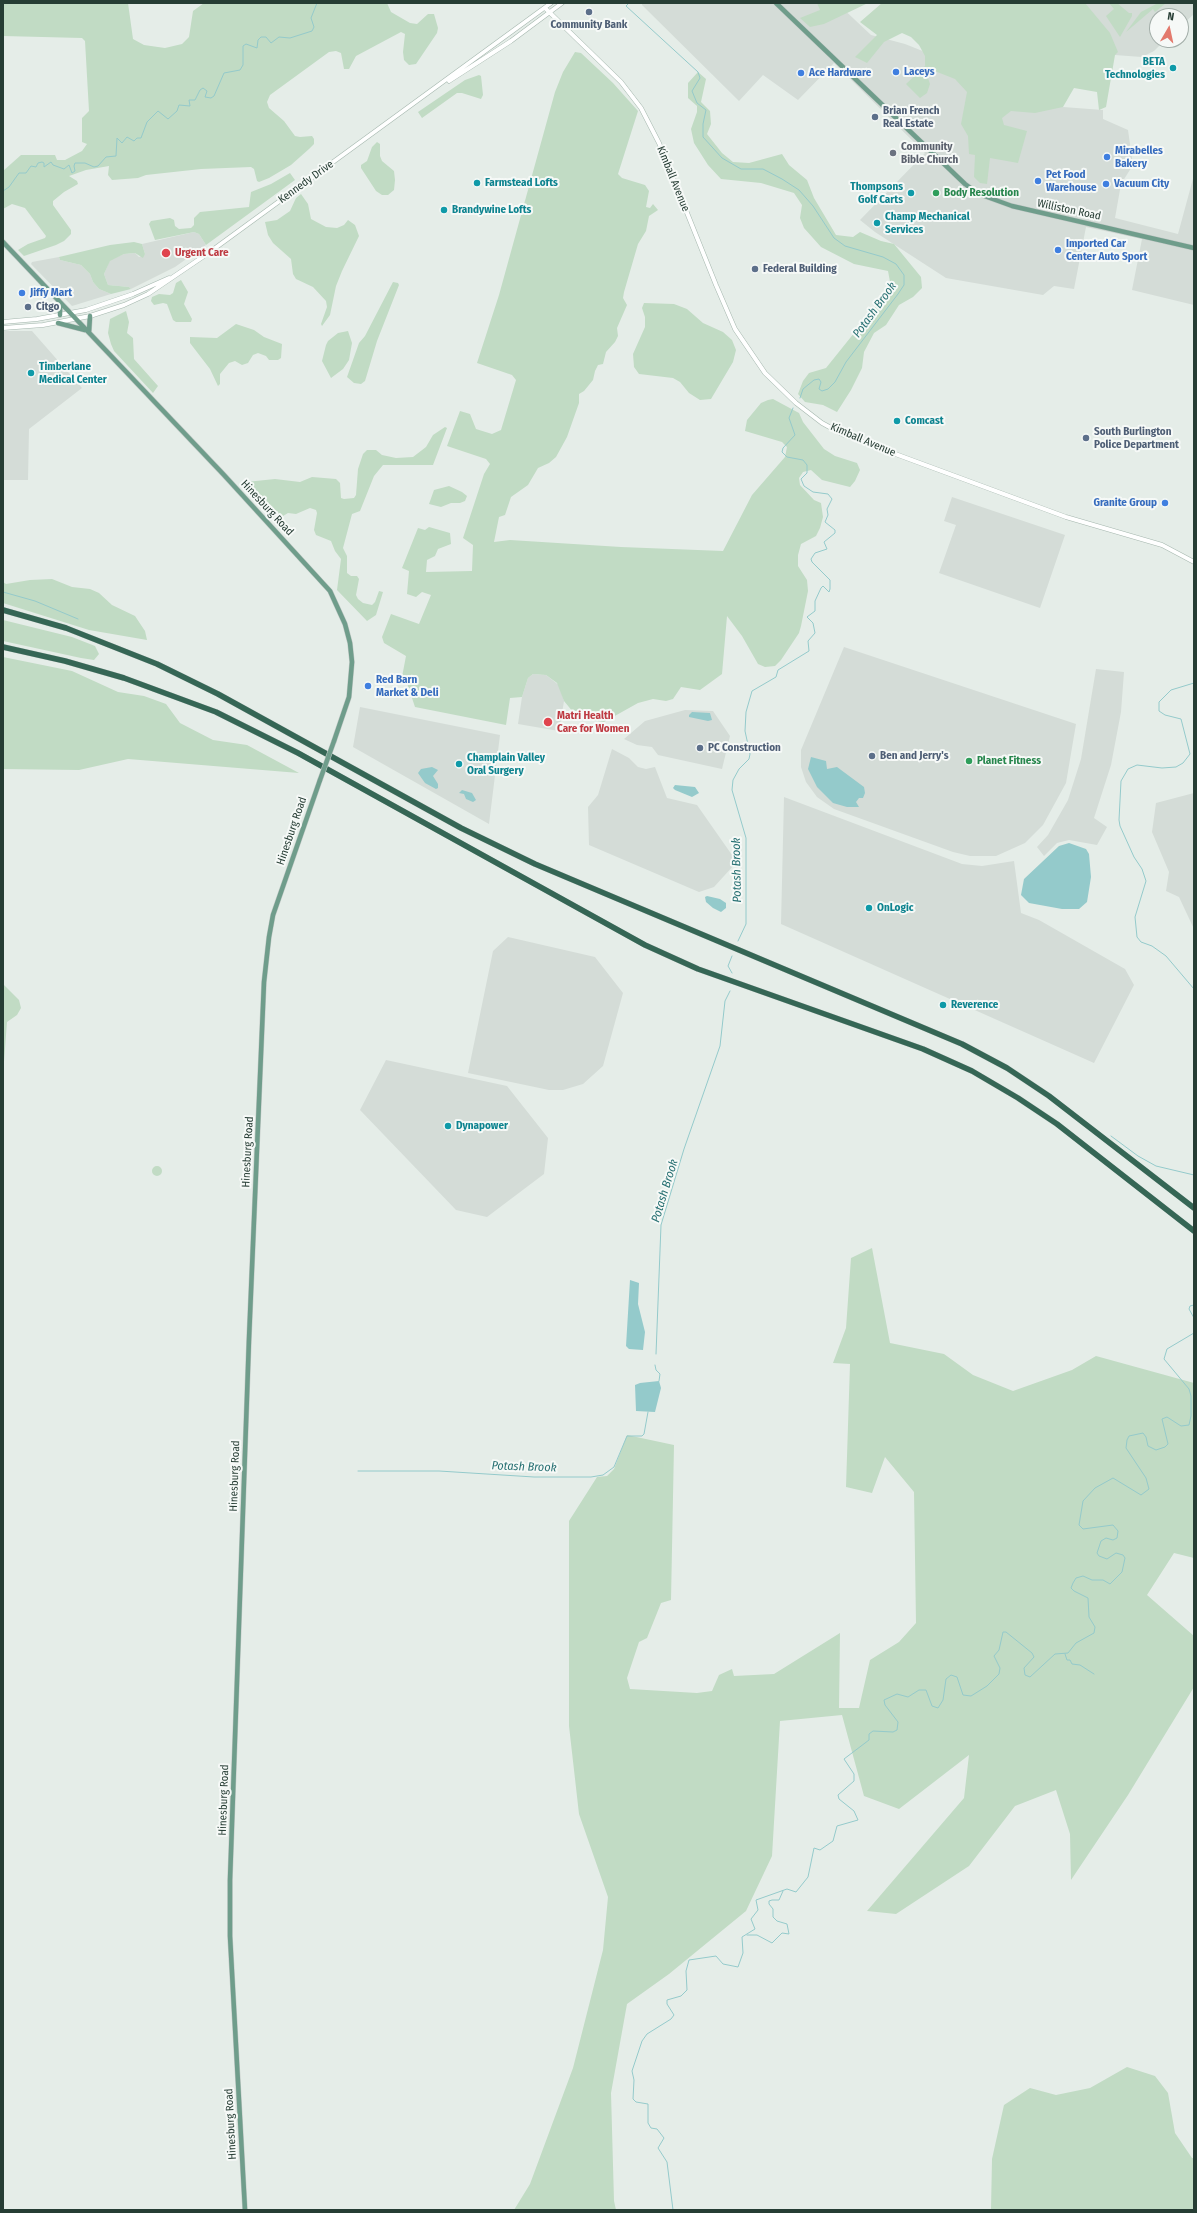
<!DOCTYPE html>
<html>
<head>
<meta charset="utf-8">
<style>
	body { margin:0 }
	#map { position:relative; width:1197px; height:2213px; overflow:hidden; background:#e5ede8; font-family:"Fira Sans Condensed",sans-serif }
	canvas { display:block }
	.frame { position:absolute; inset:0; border:4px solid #263d34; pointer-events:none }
	.north { position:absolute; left:1149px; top:8px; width:40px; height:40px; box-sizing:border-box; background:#f6f9f7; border:1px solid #a3aea9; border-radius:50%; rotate:9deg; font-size:11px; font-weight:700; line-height:16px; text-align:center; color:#263d34 }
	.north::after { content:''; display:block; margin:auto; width:14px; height:18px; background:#e37a6d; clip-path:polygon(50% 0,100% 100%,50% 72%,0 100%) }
</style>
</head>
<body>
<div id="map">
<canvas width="1197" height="2213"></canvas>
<div class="frame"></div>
<div class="north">N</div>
</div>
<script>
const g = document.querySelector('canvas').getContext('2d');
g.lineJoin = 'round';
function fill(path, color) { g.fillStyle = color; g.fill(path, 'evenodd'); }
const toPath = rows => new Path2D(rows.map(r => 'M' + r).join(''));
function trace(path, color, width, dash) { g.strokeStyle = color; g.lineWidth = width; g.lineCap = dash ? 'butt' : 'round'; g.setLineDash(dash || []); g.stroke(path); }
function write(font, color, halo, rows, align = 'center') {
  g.font = font + ' "Fira Sans Condensed",sans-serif'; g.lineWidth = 4; g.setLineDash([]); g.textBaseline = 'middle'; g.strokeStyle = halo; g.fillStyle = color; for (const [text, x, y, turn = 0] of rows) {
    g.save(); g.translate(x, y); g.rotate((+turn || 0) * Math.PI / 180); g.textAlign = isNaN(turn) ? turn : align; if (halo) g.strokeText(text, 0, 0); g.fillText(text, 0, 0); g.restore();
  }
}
const built = toPath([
	[642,3,837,3,871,35,905,44,1063,107,1103,110,1103,119,1128,130,1133,165,1121,184,1115,218,1178,234,1194,175,1194,305,1132,290,1142,239,1086,227,1074,289,1054,286,1043,295,946,278,875,232,860,220,925,153,834,63,798,100,763,75,739,101,642,5],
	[1066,3,1194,3,1194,14,1181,26,1181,16,1157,16,1157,40,1165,40,1154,51,1142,57,1115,55],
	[194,232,199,234,206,245,175,267,131,289,129,287,108,285,104,274,110,260,124,254,135,253,139,257,145,254,142,244],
	[59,257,60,260,81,265,90,274,93,282,99,289,111,294,72,306,31,264,32,262],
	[3,331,32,331,82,388,29,429,28,480,3,480],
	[952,497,1065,535,1040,608,939,573,956,525,944,521],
	[844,647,1076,724,1066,783,1043,825,1025,843,996,856,970,856,953,852,834,809,817,797,806,782,801,767,801,750],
	[1096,669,1124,672,1121,712,1111,765,1094,818,1107,827,1097,845,1069,840,1057,843,1044,856,1037,847,1048,835,1068,800,1081,759],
	[533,674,546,675,560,686,564,701,559,731,518,724,522,697,528,678],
	[360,707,500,735,489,824,353,747],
	[685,710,713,711,730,736,722,769,658,755,652,747,637,745,624,739,645,721],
	[612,749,629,758,638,767,646,769,655,767,667,798,697,805,732,855,734,865,714,887,699,892,589,845,588,807,598,795],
	[1194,793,1194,929,1179,897,1166,891,1169,872,1152,832,1156,803],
	[784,797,962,864,982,866,1014,861,1021,913,1039,920,1125,969,1134,985,1094,1063,781,924],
	[508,937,595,957,623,993,603,1066,583,1084,563,1090,549,1090,468,1073,493,951],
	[386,1060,507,1086,548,1138,544,1174,487,1217,456,1210,360,1110]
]);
const green = toPath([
	[3,3,128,3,133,39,144,45,165,48,182,44,189,37,193,11,204,3,387,3,391,12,410,23,417,24,428,14,434,14,438,28,437,33,416,64,409,65,404,60,403,52,405,34,401,32,356,56,349,69,344,69,341,53,336,51,329,52,270,95,267,102,269,108,284,121,295,136,300,137,312,136,314,139,314,144,309,149,291,165,269,178,259,182,257,181,254,169,251,167,201,169,146,175,138,178,112,180,108,175,109,166,86,170,69,176,77,181,78,184,64,192,53,201,53,205,71,230,71,234,64,241,56,245,24,256,18,250,28,244,45,238,46,236,25,208,12,204,3,209,3,171,21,155,55,155,57,160,65,160,82,151,87,144,82,142,82,118,89,111,85,41,82,38,3,36],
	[817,3,868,3,824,24,810,27,800,18,820,10],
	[882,3,1085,3,1110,33,1118,52,1115,55,1106,107,1099,110,1097,92,1074,88,1063,107,1035,113,1011,111,1002,118,1004,125,1027,131,1018,163,990,158,987,184,980,183,974,177,975,155,969,154,968,136,961,124,967,92,955,79,927,68,926,72,930,84,927,93,920,98,906,84,925,66,925,56,919,45,911,37,902,33,884,42,867,63,855,57,877,35,860,22],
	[1109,3,1117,3,1129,13,1132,13,1132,16,1120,37,1106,16,1114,9],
	[1158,3,1166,3,1155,12,1153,9,1126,32,1141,12],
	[575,52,581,53,613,83,638,111,618,174,622,178,645,185,649,191,646,207,650,208,653,204,658,210,649,216,646,231,638,244,624,292,623,298,627,305,617,328,618,336,615,342,606,352,603,364,598,365,595,371,593,380,584,391,579,394,579,403,567,437,556,457,549,463,538,468,528,485,511,497,505,515,499,517,494,542,510,540,621,547,723,551,752,495,785,457,787,447,782,442,745,431,747,420,761,403,768,400,773,399,799,413,803,422,824,449,835,456,857,463,860,470,855,481,850,487,822,480,811,470,803,472,799,478,800,485,814,500,821,503,823,517,820,528,816,536,801,544,798,555,798,566,807,580,808,591,801,626,799,633,781,660,775,666,765,667,758,664,742,636,727,616,722,674,700,690,681,687,673,699,666,701,653,699,638,703,604,722,578,718,564,701,557,683,546,675,533,674,528,678,522,697,510,698,506,725,415,707,406,680,402,677,406,656,384,643,382,637,391,614,419,624,431,595,422,592,416,597,407,594,409,571,402,568,418,528,425,530,429,527,450,533,451,544,438,549,435,556,427,560,426,572,472,571,473,545,463,538,484,474,490,464,486,459,447,446,460,411,470,414,476,429,492,434,501,430,516,380,512,375,477,363,499,295,555,92,563,72],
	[698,72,706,79,701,102,710,111,711,124,707,134,722,153,733,162,749,163,782,154,789,165,807,180,814,198,836,235,853,237,860,232,881,241,894,244,921,277,922,288,913,297,899,305,886,325,874,333,864,352,862,368,851,390,837,412,823,405,805,402,798,394,803,381,809,373,826,368,891,287,888,271,854,264,821,247,804,228,800,218,802,205,794,193,761,183,721,179,708,165,694,143,691,129,697,112,697,106,688,98,688,83],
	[479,75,481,76,483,95,481,99,462,93,457,93,422,118,418,112,465,80],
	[377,142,380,144,380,156,382,161,394,171,395,180,394,190,388,195,382,195,376,191,361,168,361,165,367,161,372,147],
	[290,173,295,180,206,245,199,234,194,232,155,240,149,224,151,221,170,218,174,220,175,226,179,229,191,228,194,225,194,218,200,212,249,207,251,192,271,184],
	[301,194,308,204,311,219,326,227,337,228,344,225,348,220,355,225,359,236,342,271,336,286,330,315,322,326,321,324,327,307,326,301,313,287,296,279,293,274,291,259,273,243,268,235,265,222,277,220,290,211,296,198],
	[134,242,142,244,145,254,143,258,135,253,124,254,110,261,104,274,108,285,129,287,131,289,111,294,99,289,93,282,90,274,81,265,60,260,59,257,110,245],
	[181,280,188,292,184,304,192,319,191,322,176,322,173,320,167,304,163,303,154,305,151,301,152,297,159,294,170,295,173,293,176,283],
	[393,282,398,283,399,285,377,341,365,381,361,384,354,383,347,377,359,343,365,336],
	[644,303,674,304,687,309,703,323,723,332,732,340,736,350,733,362,711,399,700,400,689,393,680,382,673,378,639,374,634,367,633,354,645,327,645,317,642,308],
	[126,311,129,322,127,333,133,338,134,359,158,386,153,393,114,351,111,344,108,333,110,319],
	[236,324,254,330,264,337,282,344,281,358,278,360,269,360,266,356,258,353,253,355,248,363,242,365,235,361,229,363,220,374,220,384,218,386,210,369,190,343,190,337,217,338],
	[348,331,352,343,349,360,343,369,331,378,322,361,326,345,328,341,338,333],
	[445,427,447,428,433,465,383,465,374,476,360,511,352,514,343,548,347,556,347,573,351,576,357,576,359,579,356,595,358,599,363,603,372,605,375,602,379,591,383,592,376,615,367,621,337,590,341,559,335,551,331,541,316,535,314,530,317,513,316,510,310,508,296,514,288,513,283,516,281,525,278,526,243,487,246,482,275,479,300,482,312,477,336,479,340,483,341,498,344,499,354,498,356,495,358,469,363,454,367,450,376,450,382,455,396,458,413,457,426,447,433,435],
	[449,486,462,492,467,496,465,501,460,503,451,503,441,507,429,504,434,490],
	[52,579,72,587,90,589,99,593,112,605,135,616,145,631,147,640,89,630,3,603,3,582,6,584,30,580],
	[3,620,72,637,95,646,99,654,94,660,81,658,3,641],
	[3,657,72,671,118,692,144,696,166,704,180,723,213,740,247,745,299,773,128,759,79,770,3,769],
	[3,984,19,1000,21,1008,17,1015,7,1022,3,1075],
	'152 1171a5 5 0 1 1 10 0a5 5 0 1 1-10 0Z',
	[872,1248,890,1343,944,1354,973,1375,1013,1391,1072,1370,1096,1356,1194,1383,1194,1558,1174,1553,1147,1595,1194,1636,1194,1687,1128,1795,1071,1880,1070,1834,1056,1790,1015,1806,969,1866,896,1914,867,1911,964,1798,969,1755,899,1809,864,1796,842,1715,780,1721,772,1856,746,1911,669,1974,627,2004,611,2093,614,2201,616,2210,514,2210,530,2184,573,2068,603,1950,608,1897,579,1814,569,1726,569,1521,597,1477,607,1476,614,1469,627,1435,674,1445,671,1600,661,1603,647,1638,639,1642,627,1678,630,1689,697,1693,712,1691,719,1675,732,1669,734,1676,774,1674,840,1633,839,1708,859,1708,870,1660,899,1642,916,1623,914,1492,885,1457,872,1493,846,1487,850,1364,833,1363,846,1328,851,1258],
	[1127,2067,1155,2076,1168,2093,1175,2133,1192,2158,1194,2158,1194,2210,991,2210,992,2159,1004,2105,1030,2088,1056,2095,1090,2088]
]);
const water = toPath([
	[692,712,710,713,712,720,708,721,689,717,689,715],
	[811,757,826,761,827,769,837,767,864,787,865,793,863,798,859,798,856,802,859,807,847,807,833,803,817,787,808,769],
	[432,767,438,770,433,776,438,784,438,788,436,789,425,783,418,773,421,769],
	[675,785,695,787,699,793,692,797,675,790,673,788],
	[462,790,472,793,476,800,473,802,466,799,464,794,459,793],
	[1069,843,1086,849,1089,854,1091,877,1087,902,1079,909,1062,909,1029,903,1021,895,1024,879,1059,846],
	[707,896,720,899,726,903,726,908,721,912,713,908,706,902,705,897],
	[630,1280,639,1283,638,1304,645,1332,643,1350,629,1349,626,1346],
	[659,1381,661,1388,655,1412,636,1411,635,1385,640,1383]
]);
const stream = toPath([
	[629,3,626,6,698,72,700,78,692,91,697,103,706,110,703,124,703,137,722,158,741,169,763,169,782,179,799,190,813,206,834,238,845,246,883,257,896,264,904,275,904,285,898,294,846,362,835,382,828,389,822,391,819,389,821,382,819,379,814,380,803,389,800,398],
	[3,191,9,187,19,173,26,173,31,166,36,167,38,163,42,162,44,163,44,167,51,162,53,165,64,169,69,165,72,173,75,171,74,166,75,163,85,163,94,167,98,166,106,157,116,156,117,138,122,143,127,137,134,141,137,138,141,138,147,122,158,111,168,119,177,111,179,105,190,106,189,100,195,100,200,90,203,88,207,91,205,97,211,98,214,96,224,73,240,70,243,65,243,46,246,44,257,48,258,40,261,37,266,37,271,43,279,37,290,38,312,31,314,27,311,18,317,3],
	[3,592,35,601,78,619],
	[1194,683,1171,690,1159,702,1159,711,1165,715,1181,719,1190,754,1183,763,1176,767,1162,768,1137,765,1128,769,1121,781,1119,820,1120,826,1134,857,1142,869,1146,881,1135,917,1137,937,1141,942,1152,946,1166,956,1194,989],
	[738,941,746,924,746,838,732,790,733,780,739,769,749,759,750,754,745,731,746,712,752,691,776,677,778,670,809,651,808,641,815,633,813,623,807,617,815,611,815,601,821,588,823,586,829,592,830,589,830,580,812,562,811,559,815,553,827,549,824,542,835,533,835,530,825,522,828,515,827,509,832,499,828,494,813,492,804,486,801,479,807,473,807,465,803,460,787,457,782,452,783,448,795,435,789,418,793,408],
	[732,973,728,966,732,956],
	[1111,1136,1138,1156,1156,1166,1194,1175],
	[1194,1305,1190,1306,1189,1309,1194,1318],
	[656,1354,661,1225,684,1149,720,1046,725,1001,730,991],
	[655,1365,656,1370,660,1374,659,1381],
	[358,1471,439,1471,534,1477,591,1477,603,1475,614,1467,627,1436,642,1436,644,1434,648,1412],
	[1065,1654,1067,1660,1070,1660,1072,1664,1080,1665,1094,1674],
	[747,1935,757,1935,772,1943,782,1933,789,1934,787,1924,777,1921,773,1917,773,1909,769,1904,769,1901,772,1900,779,1900,783,1891],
	[673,2210,667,2162,658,2148,664,2138,657,2129,651,2128,648,2123,648,2104,636,2102,633,2099,634,2080,632,2071,642,2041,647,2034,671,2019,674,2015,667,2004,667,2000,681,1996,687,1990,686,1971,689,1960,716,1956,723,1964,738,1967,743,1953,742,1937,755,1929,751,1919,758,1910,756,1900,787,1889,796,1892,808,1877,814,1848,820,1850,833,1841,837,1826,858,1820,854,1811,839,1799,838,1795,854,1781,854,1774,844,1759,869,1740,869,1734,873,1731,893,1732,897,1730,898,1722,885,1705,884,1700,897,1694,908,1697,919,1690,926,1690,932,1706,938,1708,943,1700,946,1679,951,1675,957,1677,963,1695,971,1696,987,1686,999,1674,1000,1668,994,1656,999,1650,1003,1632,1006,1632,1032,1653,1034,1657,1024,1668,1025,1675,1030,1677,1055,1654,1068,1653,1076,1643,1094,1633,1095,1627,1089,1617,1088,1598,1074,1591,1071,1588,1073,1583,1076,1578,1083,1576,1092,1580,1103,1580,1110,1584,1122,1572,1125,1558,1123,1555,1116,1553,1107,1559,1099,1556,1097,1553,1101,1541,1106,1538,1113,1540,1117,1538,1118,1531,1113,1525,1083,1529,1079,1525,1083,1501,1095,1488,1113,1478,1141,1495,1149,1489,1146,1478,1126,1448,1127,1440,1129,1436,1143,1433,1146,1437,1148,1446,1156,1450,1165,1447,1168,1444,1162,1419,1167,1417,1181,1426,1189,1425,1191,1416,1191,1396,1189,1389,1164,1359,1167,1349,1194,1333]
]);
const secondary = toPath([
	[545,8,621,82,641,108,659,143,716,285,735,329,765,373,796,403,822,423,844,435,1066,517,1162,545,1194,562],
	[449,81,511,41,562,3],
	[3,322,37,319,86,310,133,294,169,278],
	[3,328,43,325,90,316,124,305,148,294,207,254,551,3]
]);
const primary = toPath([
	[776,3,965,184,979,194,1012,206,1194,248],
	[3,242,224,475,330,591,345,624,350,643,352,662,349,697,334,741],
	[60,315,60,303],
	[58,323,85,330],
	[89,332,90,316],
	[245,2210,230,1936,230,1880,249,1339,264,982,269,937,273,915,320,780]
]);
const highway = toPath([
	[3,610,66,628,157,664,218,694,461,828,535,864,962,1044,1007,1068,1049,1096,1194,1208],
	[3,647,65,661,124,678,216,712,298,753,645,945,698,969,923,1049,972,1071,1018,1098,1057,1124,1194,1231]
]);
const primaryBridge = toPath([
	[320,780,334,741]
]);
const markers = [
	[589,12,4,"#5c6f8a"],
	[1173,68,4,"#0f9aa8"],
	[896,72,4,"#3f7fe0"],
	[801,73,4,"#3f7fe0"],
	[875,117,4,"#5c6f8a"],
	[893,153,4,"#6b7280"],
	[1107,157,4,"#3f7fe0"],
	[1038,181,4,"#3f7fe0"],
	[477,183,4,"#0f9aa8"],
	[1106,184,4,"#3f7fe0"],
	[911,193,4,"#0f9aa8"],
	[936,193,4,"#2e9e5b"],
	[444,210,4,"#0f9aa8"],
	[877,223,4,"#0f9aa8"],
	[1058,250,4,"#3f7fe0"],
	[166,253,5,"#e0444e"],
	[755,269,4,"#5c6f8a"],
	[22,293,4,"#3f7fe0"],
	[28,307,4,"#5c6f8a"],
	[31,373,4,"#0f9aa8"],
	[897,421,4,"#0f9aa8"],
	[1086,438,4,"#5c6f8a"],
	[1165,503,4,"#3f7fe0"],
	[368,686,4,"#3f7fe0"],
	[548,722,5,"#e0444e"],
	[700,748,4,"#5c6f8a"],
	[872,756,4,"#5c6f8a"],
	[969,761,4,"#2e9e5b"],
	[459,764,4,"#0f9aa8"],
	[869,908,4,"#0f9aa8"],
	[943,1005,4,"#0f9aa8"],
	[448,1126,4,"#0f9aa8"]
];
const serviceNames = [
	["Community Bank",589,25,"center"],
	["Brian French",883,111],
	["Real Estate",883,124],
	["Federal Building",763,269],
	["Citgo",36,307],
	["South Burlington",1094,432],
	["Police Department",1094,445],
	["PC Construction",708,748],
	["Ben and Jerry's",880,756]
];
const cultureNames = [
	["BETA",1165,62,"right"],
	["Technologies",1165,75,"right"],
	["Farmstead Lofts",485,183],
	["Thompsons",903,187,"right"],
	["Golf Carts",903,200,"right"],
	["Brandywine Lofts",452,210],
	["Champ Mechanical",885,217],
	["Services",885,230],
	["Timberlane",39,367],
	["Medical Center",39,380],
	["Comcast",905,421],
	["Champlain Valley",467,758],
	["Oral Surgery",467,771],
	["OnLogic",877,908],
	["Reverence",951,1005],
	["Dynapower",456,1126]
];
const shopNames = [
	["Laceys",904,72],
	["Ace Hardware",809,73],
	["Mirabelles",1115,151],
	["Bakery",1115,164],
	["Pet Food",1046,175],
	["Warehouse",1046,188],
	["Vacuum City",1114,184],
	["Imported Car",1066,244],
	["Center Auto Sport",1066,257],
	["Jiffy Mart",30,293],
	["Granite Group",1157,503,"right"],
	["Red Barn",376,680],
	["Market & Deli",376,693]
];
const worshipNames = [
	["Community",901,147],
	["Bible Church",901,160]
];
const streetNames = [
	["Kimball Avenue",673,179,68],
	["Kennedy Drive",306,182,-36],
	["Williston Road",1069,210,12],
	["Kimball Avenue",863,440,23],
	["Hinesburg Road",267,508,47],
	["Hinesburg Road",292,831,-71],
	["Hinesburg Road",248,1152,-87],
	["Hinesburg Road",235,1476,-88],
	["Hinesburg Road",224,1800,-88],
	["Hinesburg Road",231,2124,-93]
];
const leisureNames = [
	["Body Resolution",944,193],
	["Planet Fitness",977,761]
];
const healthNames = [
	["Urgent Care",175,253],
	["Matri Health",557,716],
	["Care for Women",557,729]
];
const waterNames = [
	["Potash Brook",875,310,-54],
	["Potash Brook",737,870,-91],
	["Potash Brook",665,1191,-73],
	["Potash Brook",524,1467,2]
];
fill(built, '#d4dcd7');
fill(green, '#c1dbc4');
fill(water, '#94cacb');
trace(stream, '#94cacb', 1);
trace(secondary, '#a5b7ae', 5);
trace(primary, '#c2c9c6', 5.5);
trace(highway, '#c2c9c6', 6);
trace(secondary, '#fff', 4);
trace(primary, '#6f9d8b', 4.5);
trace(highway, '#356655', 5.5);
trace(primaryBridge, '#c2c9c6', 5.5, []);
trace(primaryBridge, '#6f9d8b', 4.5);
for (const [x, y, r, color] of markers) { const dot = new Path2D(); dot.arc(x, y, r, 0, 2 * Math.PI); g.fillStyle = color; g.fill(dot); trace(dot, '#f6f9f7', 1.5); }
write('bold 11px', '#4e5e75', '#f6f9f7', serviceNames, 'left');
write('bold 11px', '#0d838f', '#f6f9f7', cultureNames, 'left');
write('bold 11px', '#366cbe', '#f6f9f7', shopNames, 'left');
write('bold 11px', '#5b616d', '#f6f9f7', worshipNames, 'left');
write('11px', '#263d34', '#f6f9f7', streetNames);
write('bold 11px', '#27864d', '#f6f9f7', leisureNames, 'left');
write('bold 11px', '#be3a42', '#f6f9f7', healthNames, 'left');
write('italic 12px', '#277072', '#f6f9f7', waterNames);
</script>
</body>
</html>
